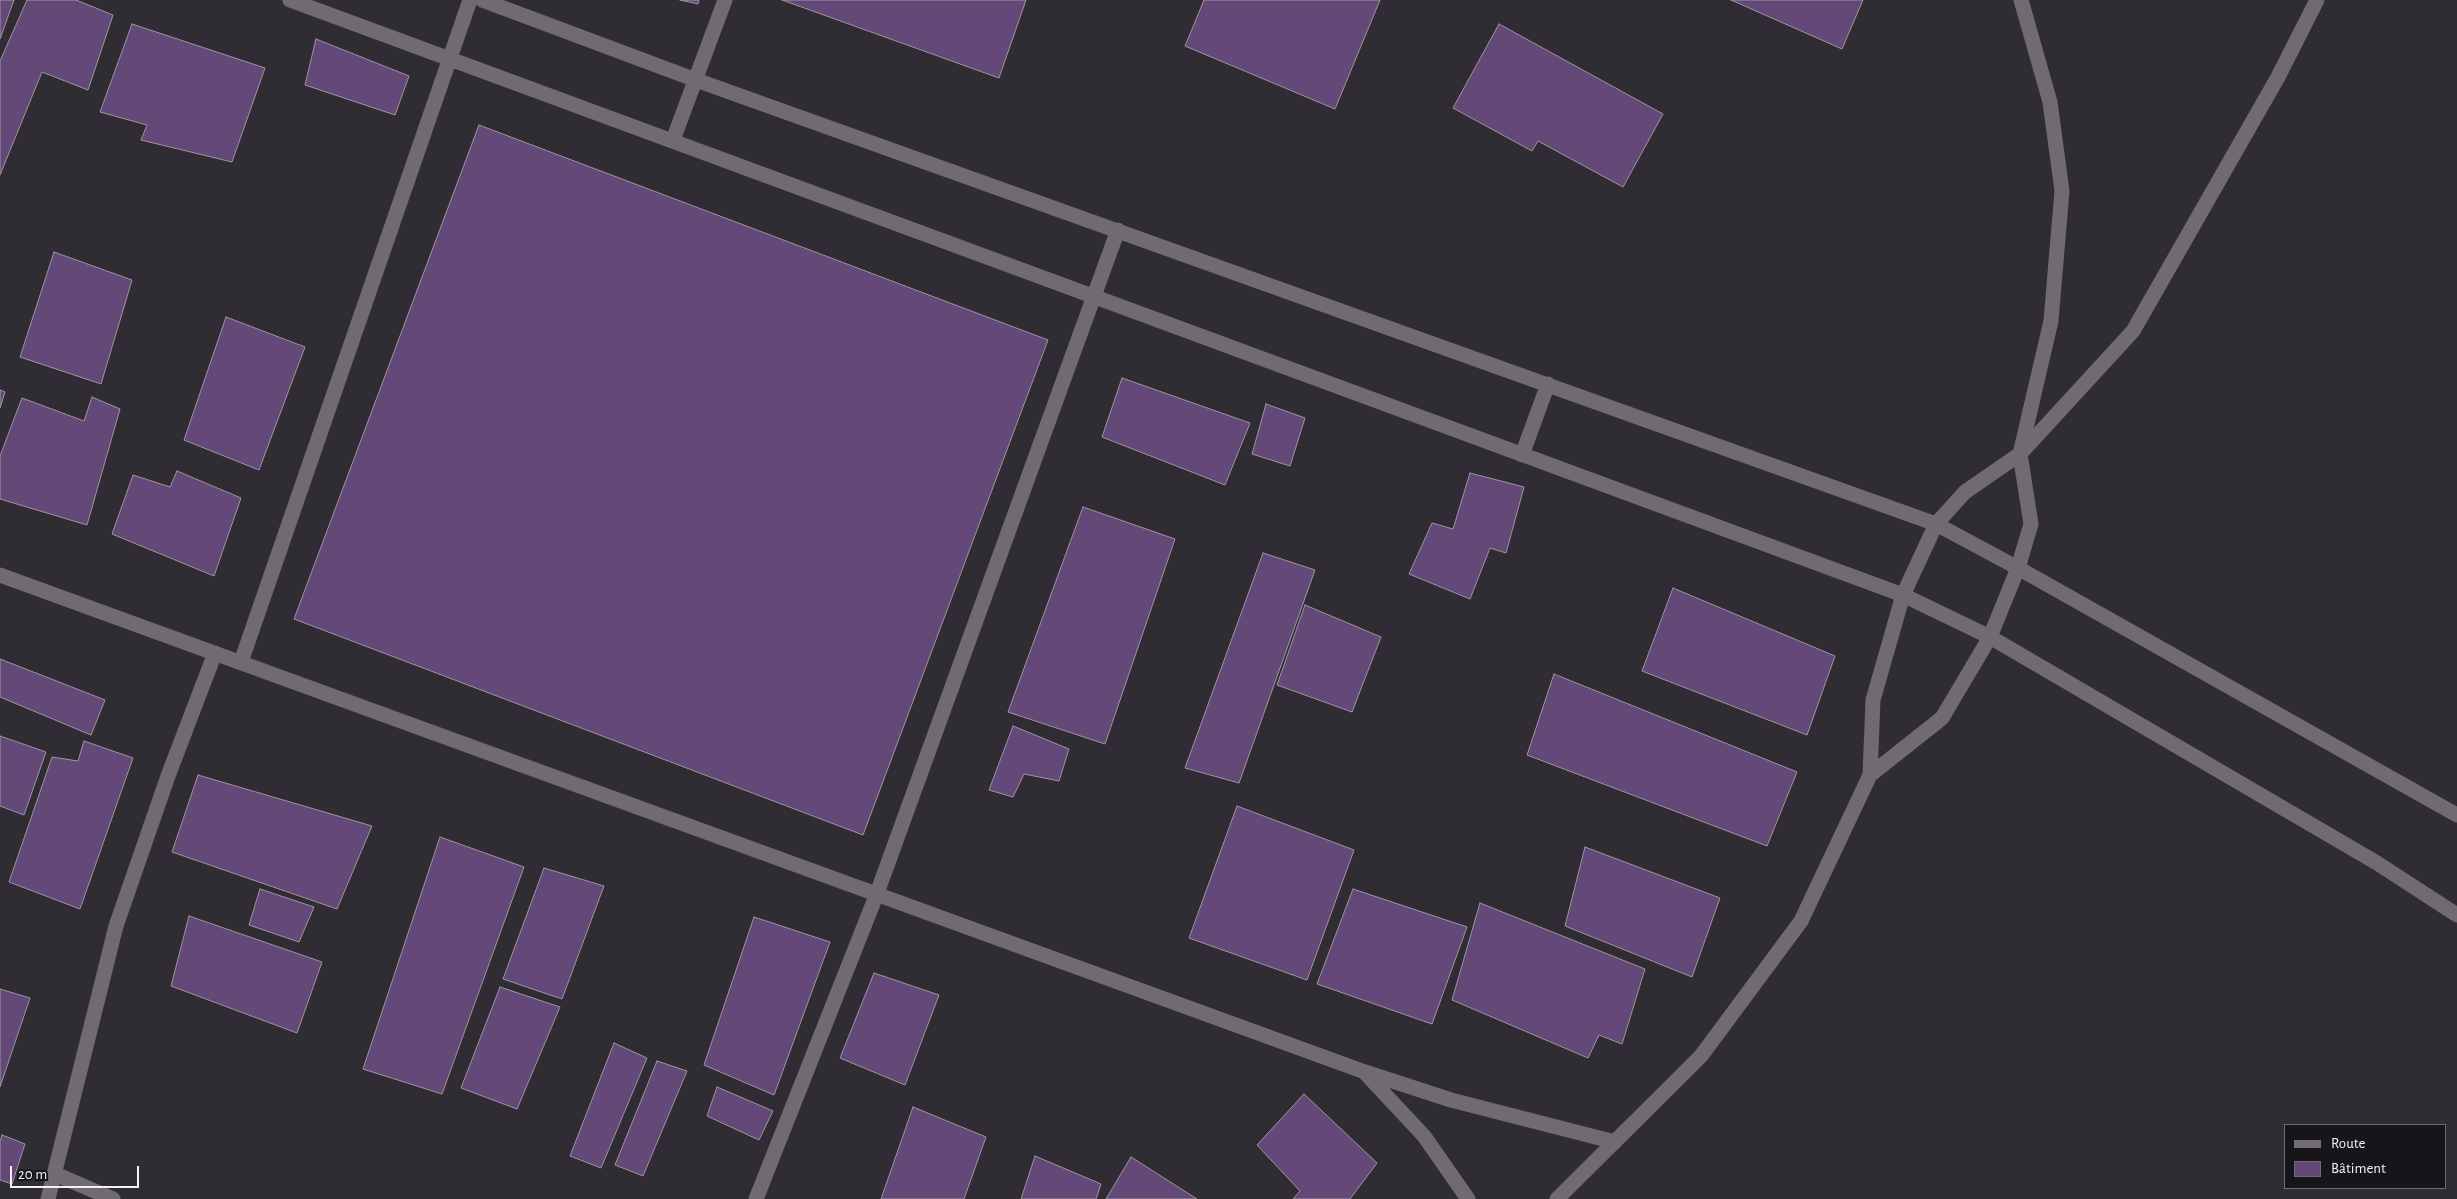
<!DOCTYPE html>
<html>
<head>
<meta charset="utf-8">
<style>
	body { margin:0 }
	#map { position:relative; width:2457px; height:1199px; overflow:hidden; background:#302c33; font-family:"Alegreya Sans",sans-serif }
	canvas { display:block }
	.legend { position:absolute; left:2284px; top:1124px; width:162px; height:65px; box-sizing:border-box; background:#171519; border:1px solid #6f6d71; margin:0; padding:6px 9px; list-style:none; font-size:15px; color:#f3f1f5 }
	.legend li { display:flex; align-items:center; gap:10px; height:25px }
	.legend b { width:25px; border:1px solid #6f6d71 }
	.scale { position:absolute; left:10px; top:1166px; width:129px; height:22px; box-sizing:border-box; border:2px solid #f3f1f5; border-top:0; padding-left:6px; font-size:15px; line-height:18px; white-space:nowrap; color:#f3f1f5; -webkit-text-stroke:4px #171519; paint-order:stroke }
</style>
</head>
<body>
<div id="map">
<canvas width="2457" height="1199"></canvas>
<ul class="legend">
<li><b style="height:6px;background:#706b73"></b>Route</li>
<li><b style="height:14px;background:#644878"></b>Bâtiment</li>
</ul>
<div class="scale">20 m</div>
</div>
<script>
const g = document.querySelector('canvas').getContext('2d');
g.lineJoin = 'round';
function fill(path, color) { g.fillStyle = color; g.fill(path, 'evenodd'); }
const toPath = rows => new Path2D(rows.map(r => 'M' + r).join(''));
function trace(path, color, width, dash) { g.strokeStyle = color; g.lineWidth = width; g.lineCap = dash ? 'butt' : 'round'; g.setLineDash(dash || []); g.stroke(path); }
const building = toPath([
	[0,0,14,0,0,39,0,0],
	[27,0,76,0,113,15,88,90,42,72,0,175,0,61,27,0],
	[680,0,699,0,698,4,680,0],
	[782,0,1026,0,999,78,782,0],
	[1204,0,1380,0,1335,109,1185,46,1204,0],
	[1731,0,1863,0,1842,49,1731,0],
	[132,24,265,68,232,162,141,140,147,125,100,112,132,24],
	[1499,24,1663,114,1623,187,1538,141,1532,151,1453,108,1499,24],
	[316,39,409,76,395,115,305,85,316,39],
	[479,125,1048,340,863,835,294,619,479,125],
	[54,252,132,280,101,384,20,357,54,252],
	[226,317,305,347,259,470,184,440,226,317],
	[1122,378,1250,423,1225,485,1102,437,1122,378],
	[0,390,5,392,0,408,0,390],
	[92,397,120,409,87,525,0,499,0,456,22,398,84,421,92,397],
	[1266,404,1305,418,1290,466,1252,454,1266,404],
	[177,471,241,498,214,576,112,534,133,475,170,487,177,471],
	[1470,473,1524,487,1506,553,1490,548,1470,599,1409,574,1432,523,1453,529,1470,473],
	[1083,507,1175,539,1105,744,1008,712,1083,507],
	[1263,553,1315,570,1239,783,1185,768,1263,553],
	[1673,588,1835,656,1807,735,1642,671,1673,588],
	[1305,605,1381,637,1352,712,1277,685,1305,605],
	[0,659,105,700,91,735,0,697,0,659],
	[1554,674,1797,772,1767,846,1527,755,1554,674],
	[1013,726,1069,749,1059,781,1024,774,1013,797,989,790,1013,726],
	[0,736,46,752,24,815,0,806,0,736],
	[84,741,133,758,80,909,9,882,52,757,78,761,84,741],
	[198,775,372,826,337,909,172,852,198,775],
	[1237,806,1354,850,1307,980,1189,938,1237,806],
	[440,837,524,867,442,1094,363,1069,440,837],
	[1585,847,1720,898,1692,977,1565,926,1585,847],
	[544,868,604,886,562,999,503,979,544,868],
	[260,889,314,907,299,942,249,925,260,889],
	[1353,889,1467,927,1432,1024,1317,984,1353,889],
	[1480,903,1645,969,1622,1044,1599,1035,1588,1058,1452,1000,1480,903],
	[189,916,322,962,297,1033,171,986,189,916],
	[754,917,830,942,774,1095,704,1065,754,917],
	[874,973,939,995,905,1085,840,1058,874,973],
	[500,987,560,1007,517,1109,461,1088,500,987],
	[0,989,30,998,0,1087,0,989],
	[614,1043,647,1058,601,1168,570,1156,614,1043],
	[657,1061,687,1071,643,1176,615,1165,657,1061],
	[717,1087,773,1111,759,1140,707,1116,717,1087],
	[1304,1094,1377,1163,1350,1199,1293,1199,1300,1191,1257,1145,1304,1094],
	[913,1107,986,1137,964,1199,881,1199,913,1107],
	[2,1135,25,1144,12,1184,0,1180,0,1142,2,1135],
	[1035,1156,1101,1184,1096,1199,1021,1199,1035,1156],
	[1131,1157,1197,1199,1106,1199,1131,1157]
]);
const service = toPath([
	[2020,454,2133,331,2278,77,2317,0]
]);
const minor = toPath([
	[673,140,725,0],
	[2018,568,2457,815],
	[0,575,1365,1072,1451,1100,1615,1142],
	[1990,637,2377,863,2457,915],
	[241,662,470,0],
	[1366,1074,1424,1136,1468,1199],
	[55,1174,113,1199],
	[48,1199,116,926,168,776,215,653],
	[756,1199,876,896,1118,230]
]);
const tertiary = toPath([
	[290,0,1903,595,1990,637],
	[482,0,696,80,1936,524,2018,568],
	[1522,455,1548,384],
	[1870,775,1942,718,1990,637,2018,568,2031,524,2020,454,2051,321,2062,191,2050,102,2021,0],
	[1557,1199,1701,1056,1801,921,1870,775,1873,700,1903,595,1936,524,1965,492,2020,454]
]);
fill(building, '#644878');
trace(building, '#9c979f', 1);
trace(service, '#706b73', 15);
trace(minor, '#706b73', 15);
trace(tertiary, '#706b73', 15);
</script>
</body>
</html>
